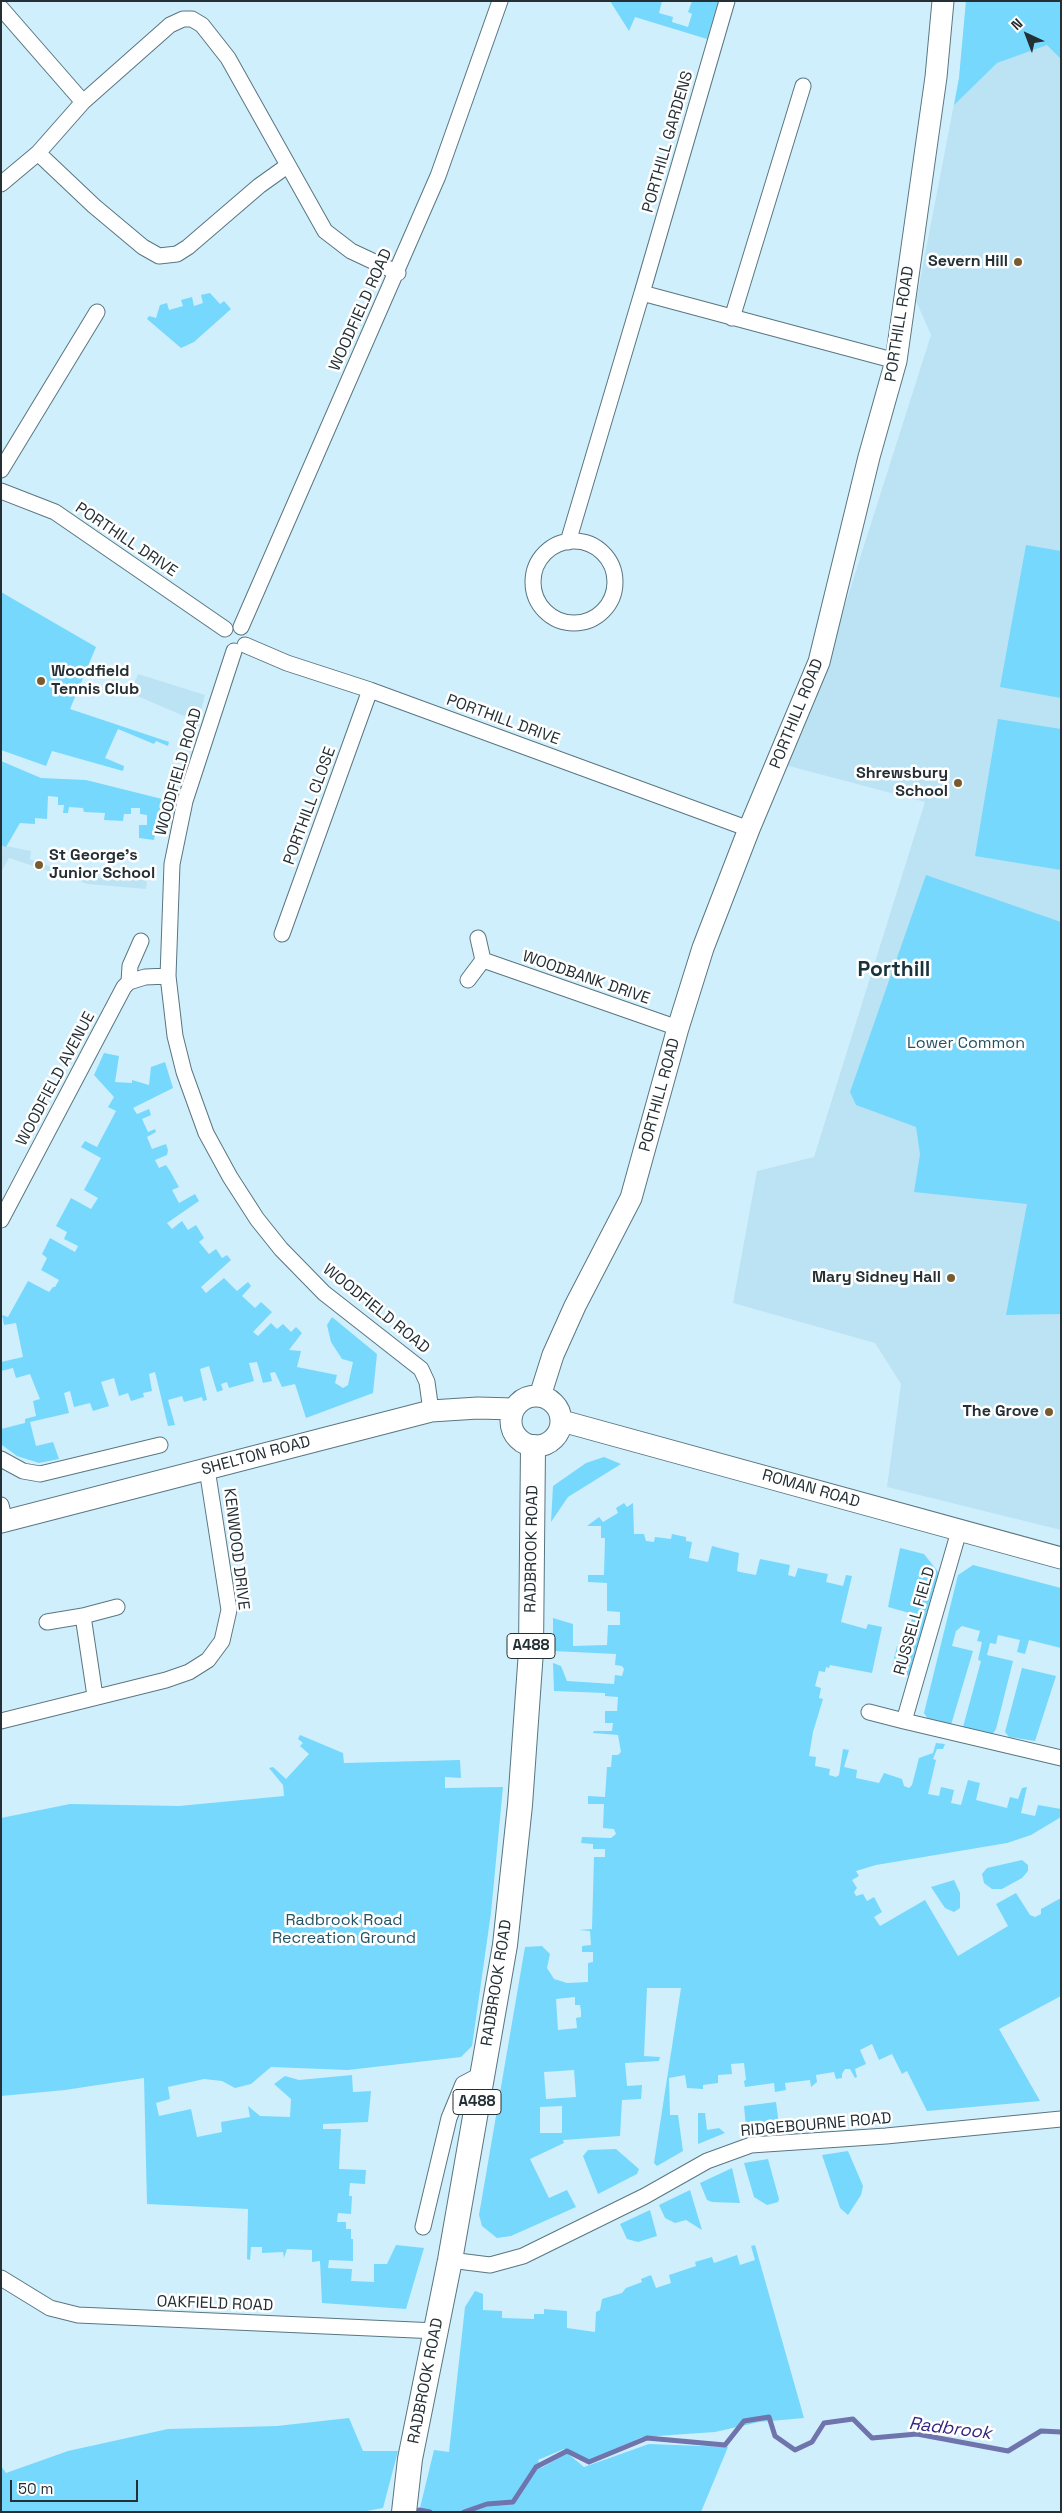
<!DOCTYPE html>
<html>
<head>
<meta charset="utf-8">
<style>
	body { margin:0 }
	#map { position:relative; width:1062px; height:2513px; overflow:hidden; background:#d0effc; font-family:"Space Grotesk",sans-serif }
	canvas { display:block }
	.frame { position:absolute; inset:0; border:2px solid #243035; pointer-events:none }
	.north { position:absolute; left:1002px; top:10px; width:50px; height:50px; -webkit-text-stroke:4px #fff; paint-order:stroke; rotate:317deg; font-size:14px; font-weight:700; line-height:20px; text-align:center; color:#243035 }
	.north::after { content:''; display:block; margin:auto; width:18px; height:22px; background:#243035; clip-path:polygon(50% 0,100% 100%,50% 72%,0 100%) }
	.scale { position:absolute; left:10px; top:2480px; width:128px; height:22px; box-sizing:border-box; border:2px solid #243035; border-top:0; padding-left:6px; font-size:15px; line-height:18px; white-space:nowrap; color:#243035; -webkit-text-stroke:4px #fff; paint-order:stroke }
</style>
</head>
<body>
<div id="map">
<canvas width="1062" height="2513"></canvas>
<div class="frame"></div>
<div class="north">N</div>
<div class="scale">50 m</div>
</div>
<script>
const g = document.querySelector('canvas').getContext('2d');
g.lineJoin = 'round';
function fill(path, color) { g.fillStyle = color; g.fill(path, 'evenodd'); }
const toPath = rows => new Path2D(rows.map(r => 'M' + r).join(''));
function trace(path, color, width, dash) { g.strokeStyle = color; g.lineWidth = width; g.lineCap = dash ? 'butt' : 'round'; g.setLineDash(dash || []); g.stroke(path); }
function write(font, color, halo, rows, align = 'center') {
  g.font = font + ' "Space Grotesk",sans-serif'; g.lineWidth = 5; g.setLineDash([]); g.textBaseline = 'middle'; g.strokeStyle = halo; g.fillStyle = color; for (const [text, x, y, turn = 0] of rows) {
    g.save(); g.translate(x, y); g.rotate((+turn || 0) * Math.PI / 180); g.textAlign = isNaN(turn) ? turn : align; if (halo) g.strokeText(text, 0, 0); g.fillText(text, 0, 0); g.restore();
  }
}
const built = toPath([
	[966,1,1061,1,1061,1530,887,1487,901,1384,875,1343,733,1303,757,1171,814,1157,925,802,785,765,826,665,931,335,916,301,959,78],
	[138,674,205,695,198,722,130,693],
	[1,845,31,851,30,859,65,872,88,877,147,880,146,889,88,884,9,858,1,872]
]);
const green = toPath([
	[610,1,662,1,659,13,673,17,672,22,688,27,692,14,688,12,692,1,719,1,707,39,635,17,629,31],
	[966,1,1061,1,1061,59,1047,45,997,63,954,105,959,78],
	[210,293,220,304,224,301,231,309,194,342,181,348,147,319,149,316,156,318,160,305,167,303,169,310,183,306,181,300,192,297,194,306,203,303,201,295],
	[1026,545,1061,551,1061,698,1000,687],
	[1,592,96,647,70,709,169,742,168,746,156,741,154,744,118,729,105,758,124,766,123,771,52,751,46,766,1,750],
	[998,719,1061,729,1061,870,975,856],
	[1,761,41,778,86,780,162,799,154,840,139,838,139,825,147,825,147,815,140,814,140,808,131,808,131,814,124,814,123,821,104,820,105,813,84,812,83,808,69,807,68,813,63,813,64,805,58,805,58,797,48,796,47,819,35,818,35,824,20,823,6,847,1,845],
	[926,875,1061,922,1061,1314,1006,1315,1027,1204,914,1192,920,1154,916,1127,856,1105,850,1092],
	[104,1053,119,1056,115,1082,132,1083,132,1080,149,1085,151,1067,165,1062,173,1088,133,1108,137,1114,149,1109,151,1115,142,1119,148,1132,155,1129,156,1132,147,1137,152,1149,166,1144,168,1150,167,1155,155,1160,159,1168,166,1165,170,1171,179,1187,172,1190,179,1203,195,1194,199,1201,167,1223,172,1229,182,1221,188,1230,196,1225,204,1238,199,1242,209,1254,216,1249,222,1258,227,1255,231,1260,201,1287,206,1293,224,1278,237,1291,248,1282,251,1286,242,1296,255,1308,261,1302,272,1312,253,1332,258,1336,271,1323,277,1329,283,1324,291,1332,296,1327,302,1333,289,1350,301,1351,297,1367,337,1375,335,1383,343,1388,348,1385,353,1362,342,1359,331,1342,327,1325,332,1317,377,1354,373,1393,306,1418,295,1384,282,1387,275,1372,270,1373,272,1381,263,1383,257,1362,249,1363,254,1381,229,1388,227,1382,221,1384,223,1390,217,1392,209,1366,200,1369,207,1400,203,1401,202,1397,184,1402,182,1396,168,1400,175,1425,168,1426,155,1372,149,1374,152,1391,143,1393,144,1397,131,1401,128,1393,119,1396,114,1378,101,1382,109,1406,93,1411,90,1403,74,1407,70,1391,64,1393,69,1413,30,1422,36,1446,53,1442,59,1459,39,1463,17,1456,2,1445,1,1429,25,1423,25,1419,36,1416,33,1401,40,1399,30,1374,16,1378,13,1368,1,1371,1,1362,23,1357,16,1323,4,1325,2,1315,8,1317,28,1281,49,1292,53,1287,55,1287,59,1280,41,1270,47,1258,42,1254,50,1238,75,1252,78,1246,64,1239,67,1232,56,1226,71,1198,91,1209,98,1198,84,1190,101,1158,81,1147,85,1141,97,1147,116,1111,108,1107,114,1097,94,1075],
	[604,1457,621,1464,568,1497,551,1522,553,1486,586,1463],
	[624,1503,627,1507,633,1503,634,1534,644,1534,646,1541,654,1542,655,1537,671,1539,672,1534,686,1537,686,1541,692,1542,689,1558,708,1562,712,1546,739,1553,737,1571,740,1572,756,1575,760,1559,790,1565,788,1575,795,1577,798,1568,828,1574,826,1582,843,1586,846,1575,852,1576,841,1622,866,1629,868,1624,882,1627,872,1673,830,1665,829,1668,826,1667,825,1672,819,1671,815,1686,821,1688,819,1698,823,1699,813,1732,809,1756,816,1757,815,1766,830,1769,829,1775,836,1777,839,1775,843,1749,849,1750,844,1767,857,1770,856,1778,879,1783,884,1773,902,1779,904,1786,909,1788,912,1785,919,1758,933,1753,936,1743,945,1744,943,1749,937,1749,933,1759,936,1760,928,1794,939,1796,941,1787,954,1790,951,1803,961,1805,968,1780,980,1783,976,1800,1007,1808,1010,1797,1018,1799,1022,1788,1027,1787,1021,1813,1035,1816,1038,1805,1061,1809,1061,1817,1031,1835,1007,1843,876,1865,856,1871,859,1876,852,1880,857,1888,854,1892,856,1896,863,1894,867,1901,874,1897,882,1912,874,1917,880,1926,925,1900,958,1956,1008,1926,996,1904,1016,1893,1030,1915,1035,1917,1041,1914,1041,1909,1061,1898,1061,1996,999,2029,1040,2101,927,2111,907,2071,902,2074,892,2054,879,2060,872,2044,860,2050,866,2064,855,2069,857,2077,855,2078,850,2069,845,2069,842,2074,842,2078,836,2079,834,2072,816,2075,817,2082,811,2087,810,2080,785,2083,786,2090,775,2092,774,2083,745,2087,744,2081,746,2080,744,2063,731,2064,732,2074,718,2075,718,2083,703,2085,703,2089,687,2088,685,2075,669,2078,670,2115,678,2115,683,2151,657,2166,654,2163,681,1988,647,1988,644,2056,660,2057,659,2061,625,2063,627,2086,642,2085,641,2099,622,2100,620,2136,563,2140,564,2143,530,2159,549,2198,567,2190,576,2207,511,2236,497,2238,482,2226,479,2215,525,1947,542,1946,550,1954,547,1968,554,1979,567,1983,588,1982,588,1963,593,1962,593,1952,582,1952,582,1946,591,1945,590,1931,579,1930,592,1929,594,1857,605,1857,605,1849,593,1849,593,1844,581,1843,582,1837,611,1838,616,1834,614,1829,603,1828,604,1804,588,1804,588,1796,605,1797,607,1767,611,1767,612,1755,618,1755,621,1752,618,1735,593,1733,594,1731,612,1731,613,1723,605,1723,605,1711,617,1711,618,1697,605,1696,605,1693,554,1691,553,1663,561,1666,567,1681,614,1684,615,1675,622,1676,624,1669,622,1666,615,1665,616,1654,553,1651,553,1618,573,1624,573,1646,607,1645,608,1625,620,1625,620,1612,607,1611,607,1583,588,1582,588,1575,604,1575,605,1538,601,1538,601,1526,587,1526,599,1517,603,1522,618,1513,616,1508],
	[575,1997,575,2005,580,2005,581,2011,581,2017,576,2018,577,2028,558,2030,556,1999],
	[574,2070,576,2097,546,2099,544,2072],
	[562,2106,562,2133,540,2133,540,2107],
	[900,1548,924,1554,939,1573,912,1676,897,1674,892,1667,897,1646,905,1647,913,1614,888,1607],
	[973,1565,1061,1588,1061,1648,1029,1640,1025,1654,1017,1652,1020,1640,998,1635,996,1644,990,1643,987,1655,1013,1661,996,1729,992,1735,963,1727,981,1661,978,1660,982,1642,977,1641,980,1631,962,1626,956,1631,952,1646,973,1651,951,1725,928,1719,924,1713,958,1575],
	[1022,1668,1056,1676,1035,1741,1009,1737,1005,1732],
	[300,1735,343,1753,344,1763,460,1760,461,1778,445,1777,445,1788,503,1787,491,1913,472,2046,461,2057,348,2070,271,2067,251,2084,235,2088,222,2081,204,2079,168,2087,170,2099,156,2103,159,2116,191,2109,197,2137,222,2132,221,2122,250,2117,248,2106,260,2116,290,2117,291,2099,274,2084,285,2076,299,2080,352,2075,353,2092,371,2091,368,2122,323,2124,323,2129,341,2129,339,2169,366,2170,365,2184,350,2183,349,2196,352,2196,351,2214,338,2213,337,2222,346,2222,346,2229,351,2229,351,2239,353,2239,353,2261,329,2260,328,2268,352,2269,351,2281,374,2282,374,2264,387,2264,396,2245,424,2248,406,2309,322,2303,320,2261,312,2262,312,2250,287,2249,284,2258,283,2252,262,2253,262,2247,251,2247,250,2260,247,2259,248,2209,147,2204,144,2078,65,2090,1,2096,1,1818,70,1804,179,1806,284,1796,283,1785,269,1768,273,1767,286,1779,309,1754,300,1746,303,1743,298,1739],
	[1022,1860,1028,1865,1028,1871,1022,1878,1002,1889,992,1889,984,1883,982,1874,987,1868],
	[954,1880,960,1893,960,1908,954,1912,945,1908,931,1887],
	[776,2102,779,2125,746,2127,744,2106],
	[698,2113,705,2113,707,2130,719,2128,725,2133,698,2144],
	[616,2149,639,2169,637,2174,598,2194,583,2156,588,2150],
	[848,2151,863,2186,861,2195,848,2215,840,2208,822,2155],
	[768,2159,779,2199,778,2202,767,2205,754,2197,744,2163],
	[732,2168,740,2203,712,2202,707,2200,700,2183],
	[690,2190,702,2230,686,2220,675,2223,665,2218,659,2205],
	[650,2210,657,2236,638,2242,627,2239,620,2224],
	[755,2245,804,2418,759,2422,715,2432,642,2437,590,2460,564,2449,538,2460,541,2468,567,2453,584,2467,649,2444,728,2447,701,2512,419,2512,434,2450,449,2452,465,2307,475,2291,483,2294,483,2310,502,2311,502,2318,534,2319,534,2314,544,2314,544,2309,567,2311,567,2328,595,2332,596,2312,600,2310,602,2299,622,2293,626,2288,642,2282,641,2279,651,2275,656,2288,671,2283,669,2275,696,2266,695,2262,712,2257,714,2263,737,2255,740,2265,755,2260,751,2246],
	[349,2418,363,2451,398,2451,383,2508,361,2512,1,2512,1,2466,6,2473,68,2451,168,2429,277,2426]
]);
const stream = toPath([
	[419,2510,430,2512],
	[464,2512,487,2504,513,2502,536,2467,567,2451,589,2462,647,2438,725,2445,744,2421,769,2417,775,2436,795,2450,812,2442,824,2423,853,2419,872,2438,917,2434,1008,2451,1041,2431,1061,2432]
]);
const street = toPath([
	[727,1,642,293,896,361],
	[1,8,83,102],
	[38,153,94,206,143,247,159,256,177,254,188,247,259,186,287,166],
	[1,184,38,153,83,102,170,25,183,19,192,19,202,25,228,58,325,231,351,251,398,273],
	[732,318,803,86],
	[1,470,97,312],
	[1,491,55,512,225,629],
	'533 582a41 41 0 1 1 82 0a41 41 0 1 1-82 0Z',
	[568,542,642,293],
	[241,627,438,176,500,1],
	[245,645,287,663,370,690,749,829],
	[234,651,185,801,172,864,168,976,175,1036,184,1072,206,1133,230,1177,257,1219,281,1249,324,1293,421,1369,427,1382,431,1411],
	[282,934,370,690],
	[478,938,483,960,678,1028],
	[468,980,483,960],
	[129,982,130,966,141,941],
	[1,1220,124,987,129,982,145,977,168,976],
	[1,1459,23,1471,40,1474,160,1445],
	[1,1505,5,1521],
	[959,1531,904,1721,1061,1758],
	[83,1616,117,1607],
	[47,1622,83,1616,95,1696],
	[869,1712,904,1721],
	[1,1721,166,1680,189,1672,208,1660,222,1641,229,1610,207,1469],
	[423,2227,449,2118,463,2084,482,2074],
	[450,2260,490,2265,523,2256,645,2196,707,2161,751,2145,886,2136,1061,2119],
	[1,2278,50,2308,78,2315,437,2331]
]);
const secondary = toPath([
	'511 1421a25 25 0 1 1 50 0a25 25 0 1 1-50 0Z',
	[540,1396,553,1355,575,1306,631,1198,678,1028,703,948,749,829,819,662,869,457,896,361,936,77,943,1],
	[562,1421,1061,1558],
	[1,1522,431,1411,478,1408,514,1409]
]);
const primary = toPath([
	[404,2512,410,2459,450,2260,505,1945,520,1805,531,1651,533,1447]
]);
const markers = [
	[1018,262,5,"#785c2f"],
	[41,681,5,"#785c2f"],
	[958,783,5,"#785c2f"],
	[39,865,5,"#785c2f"],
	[951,1278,5,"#785c2f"],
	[1049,1412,5,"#785c2f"]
];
const shields = [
	[531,1646,48],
	[477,2102,48]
];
const shieldNames = [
	["A488",531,1646],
	["A488",477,2102]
];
const streetNames = [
	["PORTHILL GARDENS",668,142,-74],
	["WOODFIELD ROAD",361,310,-66],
	["PORTHILL ROAD",900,324,-81],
	["PORTHILL DRIVE",126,540,34],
	["PORTHILL ROAD",797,714,-68],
	["PORTHILL DRIVE",503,720,20],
	["WOODFIELD ROAD",179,772,-74],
	["PORTHILL CLOSE",310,806,-70],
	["WOODBANK DRIVE",586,978,19],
	["WOODFIELD AVENUE",56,1079,-62],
	["PORTHILL ROAD",660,1095,-75],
	["WOODFIELD ROAD",376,1309,39],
	["SHELTON ROAD",256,1456,-15],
	["ROMAN ROAD",811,1489,16],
	["KENWOOD DRIVE",236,1549,83],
	["RADBROOK ROAD",532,1549,-89],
	["RUSSELL FIELD",915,1621,-74],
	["RADBROOK ROAD",497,1983,-81],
	["RIDGEBOURNE ROAD",816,2125,-5],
	["OAKFIELD ROAD",215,2304,2],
	["RADBROOK ROAD",426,2381,-79]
];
const poiNames = [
	["Severn Hill",1008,262],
	["Woodfield",51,672,"left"],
	["Tennis Club",51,690,"left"],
	["Shrewsbury",948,774],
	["School",948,792],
	["St George's",49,856,"left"],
	["Junior School",49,874,"left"],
	["Mary Sidney Hall",941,1278],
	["The Grove",1039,1412]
];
const parkNames = [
	["Lower Common",966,1044],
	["Radbrook Road",344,1921],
	["Recreation Ground",344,1939]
];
const waterNames = [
	["Radbrook",950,2429,7]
];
const districtNames = [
	["Porthill",894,970]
];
fill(built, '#bce3f4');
fill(green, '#76d8fc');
trace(stream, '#7074ad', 5);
trace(street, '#597681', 17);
trace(secondary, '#597681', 23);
trace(primary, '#597681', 26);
trace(street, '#fff', 15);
trace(secondary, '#fff', 21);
trace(primary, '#fff', 24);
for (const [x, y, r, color] of markers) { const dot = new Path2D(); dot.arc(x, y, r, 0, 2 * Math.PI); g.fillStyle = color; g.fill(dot); trace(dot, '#fff', 2); }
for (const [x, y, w] of shields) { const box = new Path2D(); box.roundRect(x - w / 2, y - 12.5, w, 25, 4); g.fillStyle = '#fff'; g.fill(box); trace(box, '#243035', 1); }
write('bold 15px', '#243035', null, shieldNames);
write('16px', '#243035', '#fff', streetNames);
write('bold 16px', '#243035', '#fff', poiNames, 'right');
write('16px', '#225263', '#fff', parkNames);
write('italic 18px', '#342581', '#fff', waterNames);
write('bold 21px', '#18333d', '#fff', districtNames);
</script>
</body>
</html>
